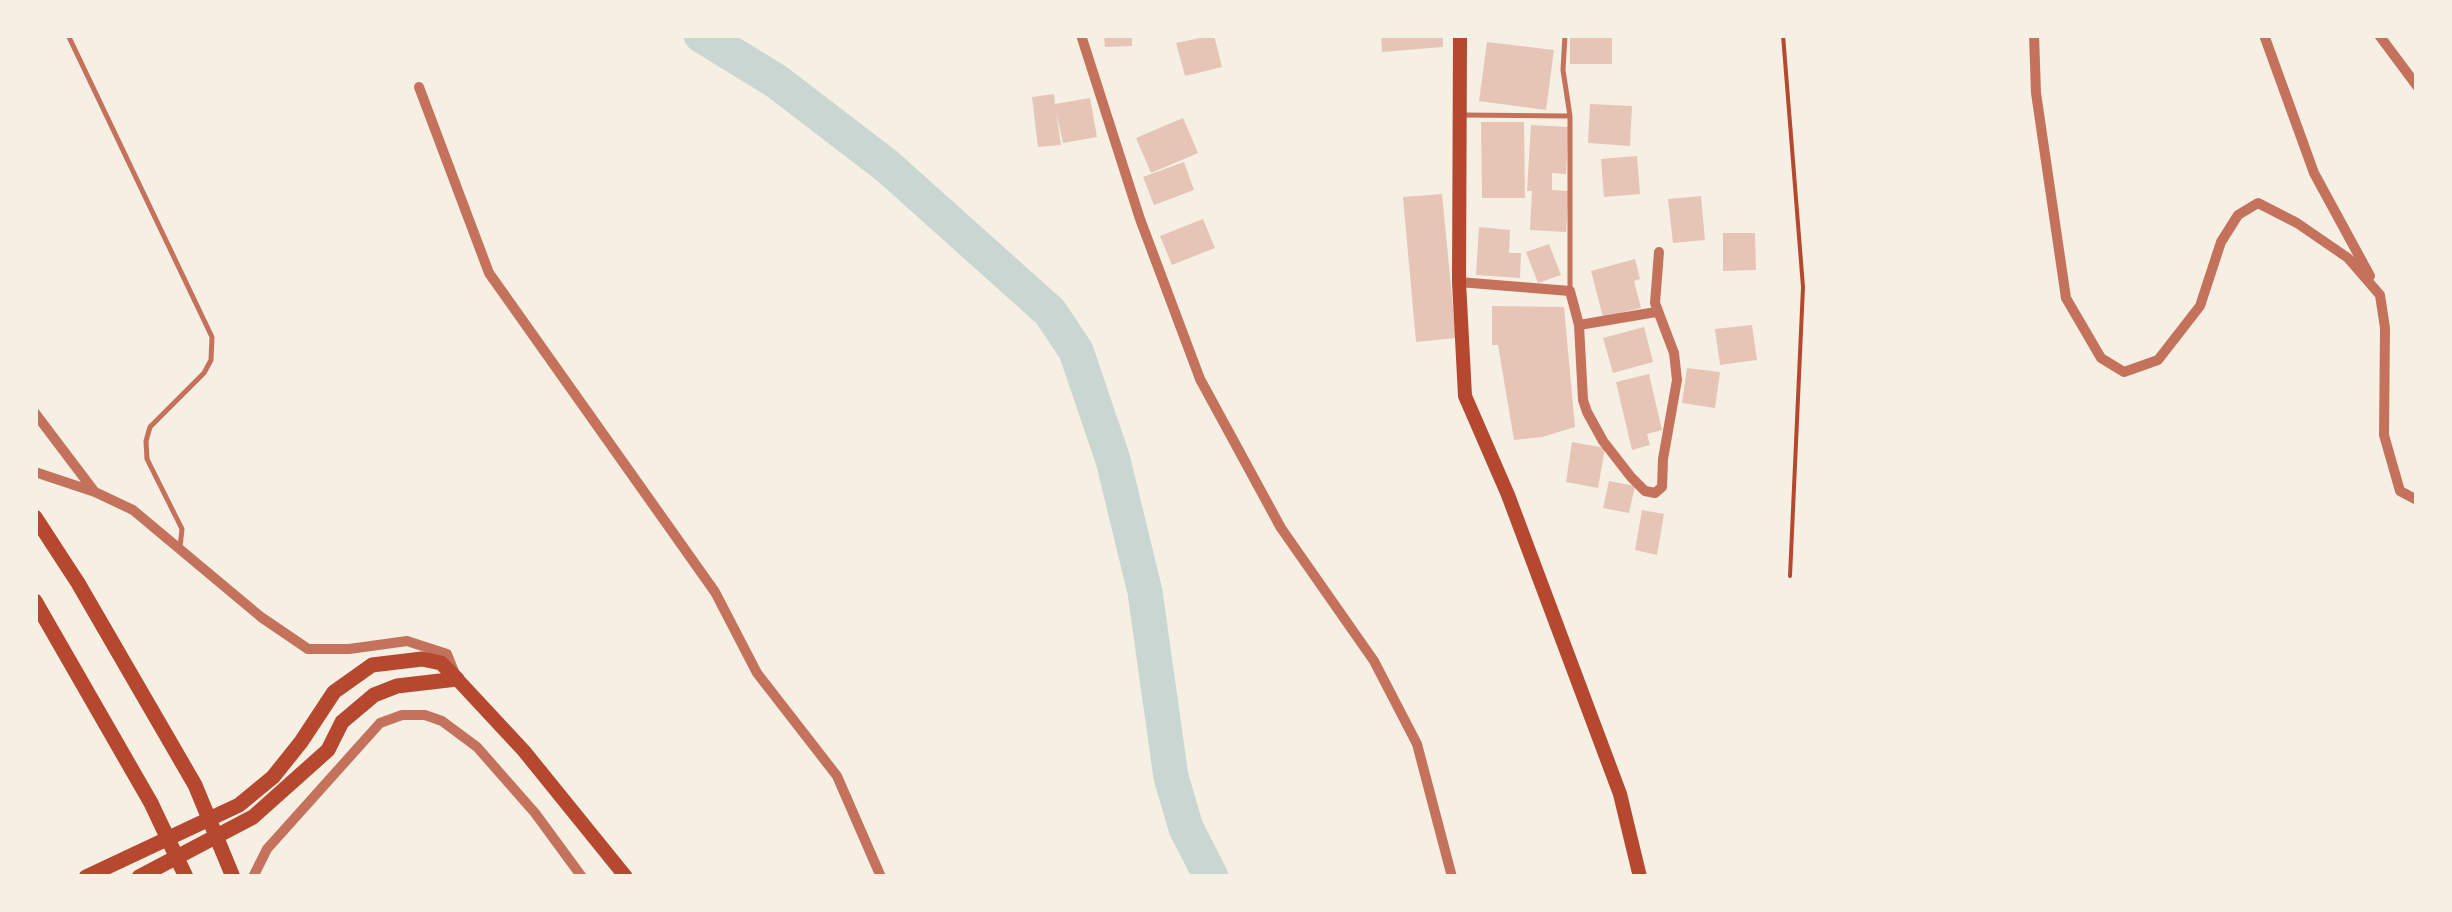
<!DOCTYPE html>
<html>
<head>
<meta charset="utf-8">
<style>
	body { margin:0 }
	#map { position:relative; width:2452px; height:912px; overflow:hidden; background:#f6efe4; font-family:Cabin,sans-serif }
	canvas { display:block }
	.frame { position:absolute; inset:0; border:38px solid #f6efe4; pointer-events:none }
</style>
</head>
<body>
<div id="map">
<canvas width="2452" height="912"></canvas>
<div class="frame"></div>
</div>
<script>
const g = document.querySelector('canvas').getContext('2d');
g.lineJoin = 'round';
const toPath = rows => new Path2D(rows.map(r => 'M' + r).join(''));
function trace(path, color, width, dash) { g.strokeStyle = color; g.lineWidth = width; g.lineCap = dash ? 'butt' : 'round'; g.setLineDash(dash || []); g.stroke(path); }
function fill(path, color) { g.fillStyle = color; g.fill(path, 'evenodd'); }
const river = toPath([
	[701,35,776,81,887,166,1050,312,1076,351,1113,460,1145,592,1171,777,1186,828,1211,877]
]);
const building = toPath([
	[1104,35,1132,35,1132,46,1105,47],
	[1214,35,1222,67,1185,76,1176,43],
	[1381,35,1443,35,1443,47,1382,52],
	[1570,35,1612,35,1612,64,1570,64],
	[1487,42,1554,50,1546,110,1479,101],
	[1054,94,1055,104,1090,98,1097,137,1063,143,1056,112,1061,145,1038,147,1032,97],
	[1590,104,1632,106,1630,146,1588,143],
	[1183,118,1198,153,1151,173,1136,138],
	[1481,122,1524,122,1525,198,1482,198],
	[1531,125,1569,127,1566,174,1552,173,1552,190,1569,191,1566,232,1530,230,1532,191,1527,191],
	[1637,156,1640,194,1604,197,1601,159],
	[1184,162,1194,190,1154,205,1143,177],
	[1442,194,1456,338,1416,342,1403,197],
	[1701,196,1705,240,1673,243,1668,199],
	[1203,219,1215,248,1172,265,1160,236],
	[1479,227,1510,230,1509,253,1521,253,1520,278,1476,275],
	[1723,233,1755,233,1756,270,1723,271],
	[1549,244,1561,275,1538,283,1526,252],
	[1635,259,1640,279,1634,281,1641,308,1603,317,1591,271],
	[1492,306,1564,307,1575,427,1542,437,1514,440,1498,345,1492,345],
	[1752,325,1757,360,1720,365,1715,329],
	[1644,327,1653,362,1613,373,1603,338],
	[1687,368,1720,372,1715,408,1682,403],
	[1649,374,1662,430,1647,434,1650,445,1632,450,1616,382],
	[1572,442,1605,448,1598,488,1566,482],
	[1609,481,1635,486,1629,513,1603,508],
	[1642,510,1664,514,1657,555,1635,550]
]);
const path = toPath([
	[1783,35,1803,287,1790,576]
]);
const service = toPath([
	[68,35,212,337,211,360,204,373,150,427,146,441,147,459,182,529,180,547],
	[1565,35,1563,70,1570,116,1570,288],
	[1463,115,1570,116]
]);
const minor = toPath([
	[1081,35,1140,219,1200,379,1281,528,1374,661,1417,744,1452,877],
	[2034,35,2036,93,2066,298,2101,358,2124,372,2158,360,2200,306,2221,242,2238,215,2258,203,2297,223,2348,258,2380,295,2385,328,2384,435,2400,491,2417,500],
	[2264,35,2314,173,2370,276],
	[2379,35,2417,86],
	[419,87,489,273,715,592,757,673,837,776,881,877],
	[1459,282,1570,291,1579,325,1583,400,1587,412,1603,441,1631,477,1645,491,1655,493,1662,487,1663,459,1677,380,1674,353,1655,303,1659,252],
	[1579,325,1656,312],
	[35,413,94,491],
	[35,472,95,492,133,510,261,617,308,649,349,649,407,641,447,654,455,674],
	[253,877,267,849,380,723,402,715,425,715,442,721,477,747,535,813,582,877]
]);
const secondary = toPath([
	[1460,35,1459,282,1465,396,1508,495,1620,794,1640,877],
	[457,679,524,751,626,877]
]);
const trunk = toPath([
	[35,517,78,583,195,785,233,877],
	[35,601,151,803,186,877],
	[86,877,239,805,273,777,301,742,334,692,372,665,422,659,441,663,457,679],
	[139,877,253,817,328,750,342,722,374,695,397,686,457,679]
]);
trace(river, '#c9d6d2', 35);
fill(building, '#e6c5b7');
trace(path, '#b5482f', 4);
trace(service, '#c5725c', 5);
trace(minor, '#c5725c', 10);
trace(secondary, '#b5482f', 14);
trace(trunk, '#b5482f', 15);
</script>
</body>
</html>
